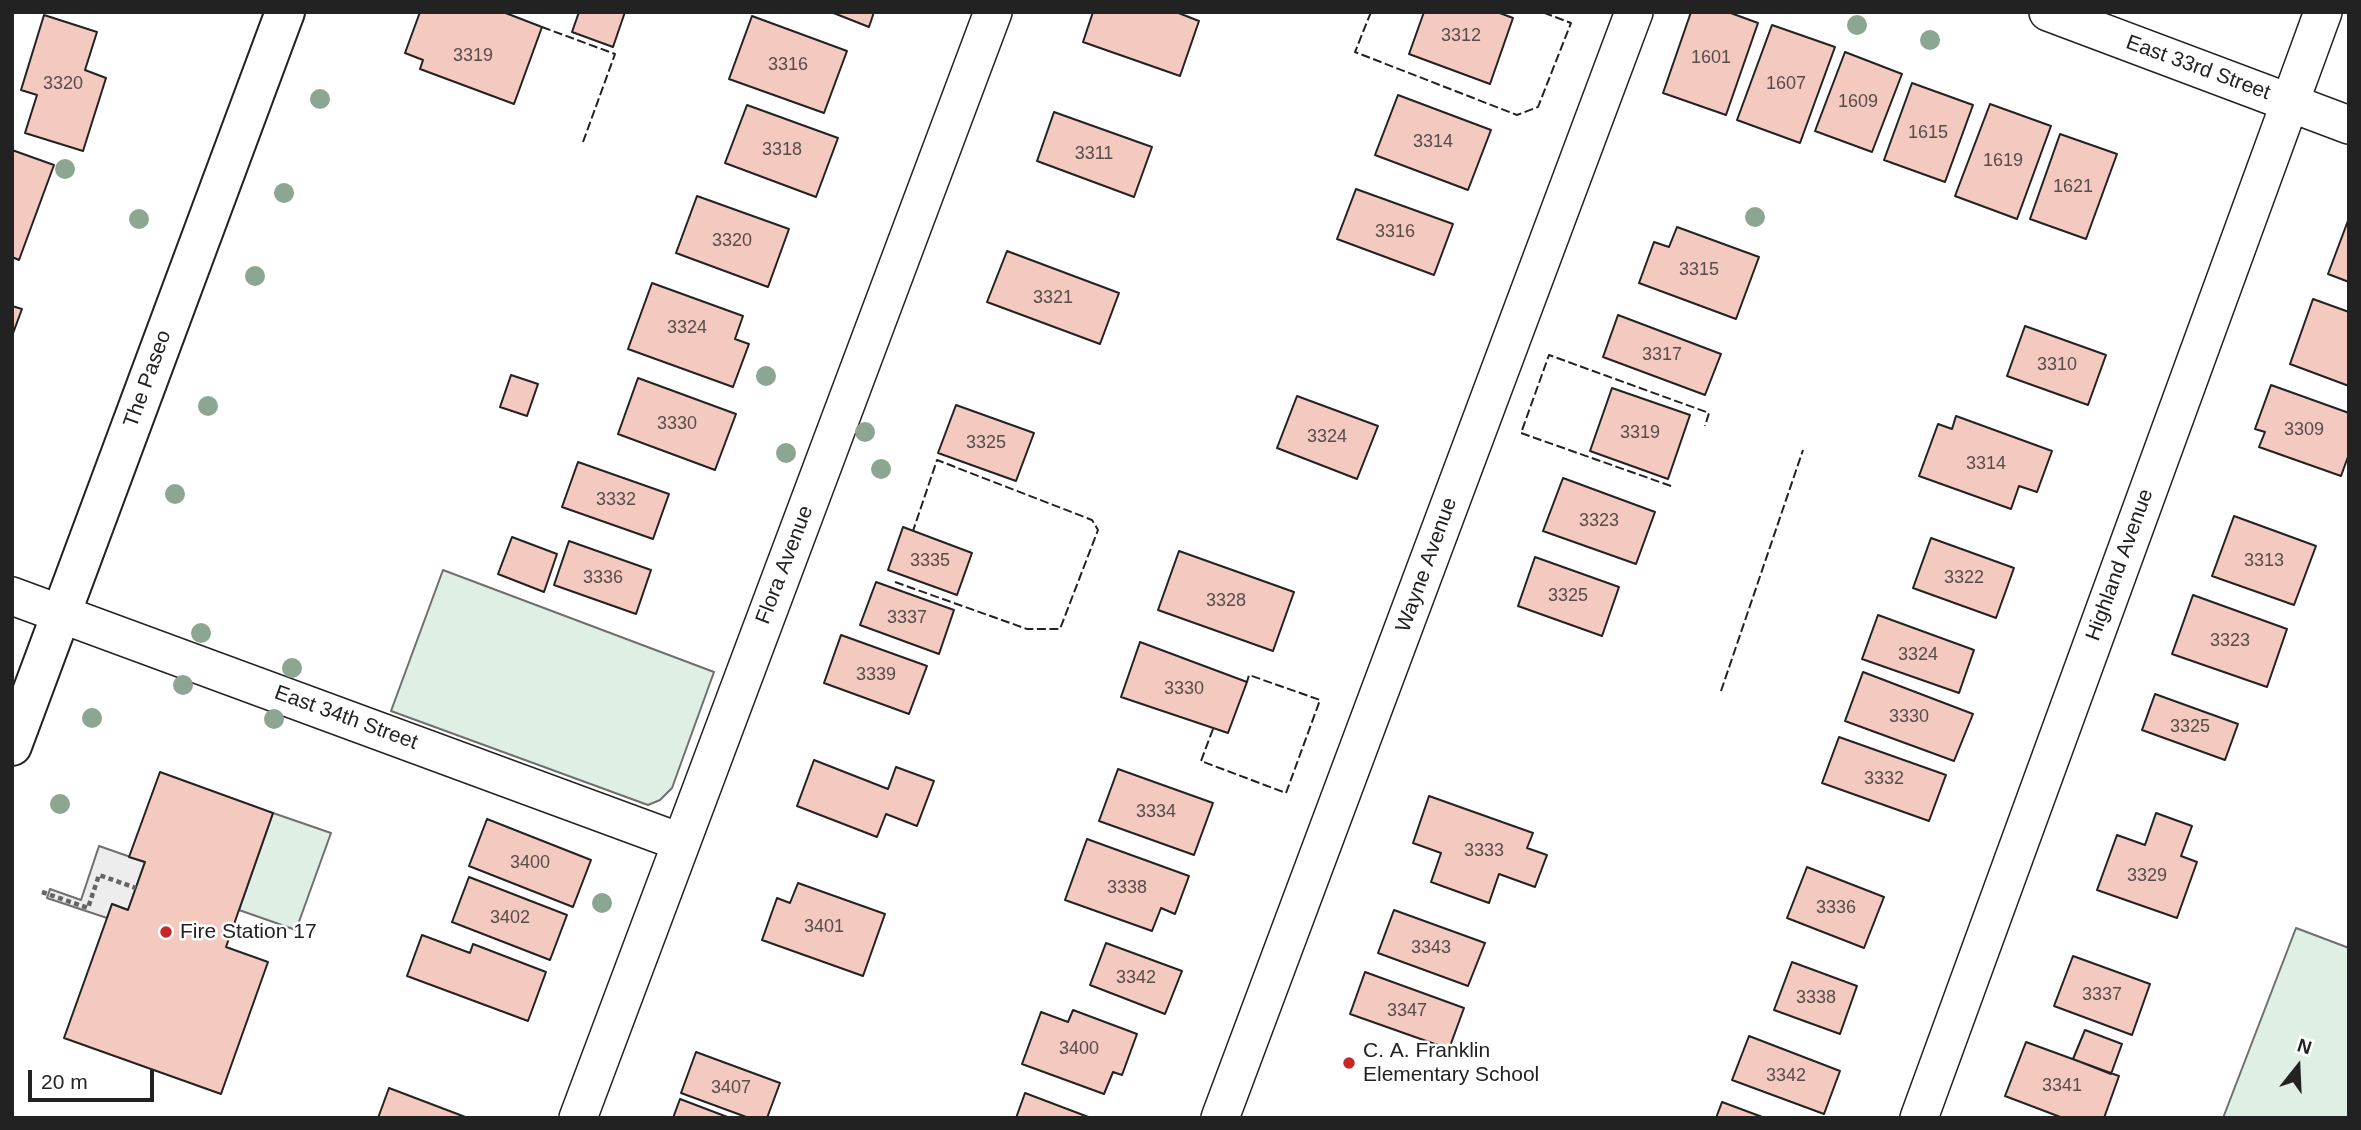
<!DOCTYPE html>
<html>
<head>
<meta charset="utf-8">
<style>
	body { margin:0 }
	#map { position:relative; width:2361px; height:1130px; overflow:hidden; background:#fff; font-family:Arial,sans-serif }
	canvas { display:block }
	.frame { position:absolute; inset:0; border:14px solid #222; pointer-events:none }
	.north { position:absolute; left:2263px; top:1032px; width:70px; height:70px; -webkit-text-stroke:5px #fff; paint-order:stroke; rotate:18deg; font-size:19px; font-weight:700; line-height:28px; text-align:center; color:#222 }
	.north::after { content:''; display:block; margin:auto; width:24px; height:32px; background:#222; clip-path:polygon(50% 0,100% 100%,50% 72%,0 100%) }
	.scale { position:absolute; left:28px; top:1070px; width:126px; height:32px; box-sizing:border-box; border:4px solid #222; border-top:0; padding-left:9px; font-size:21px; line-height:24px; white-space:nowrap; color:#222; -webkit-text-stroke:5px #fff; paint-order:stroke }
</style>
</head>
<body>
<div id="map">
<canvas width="2361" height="1130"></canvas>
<div class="frame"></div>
<div class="north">N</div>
<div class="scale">20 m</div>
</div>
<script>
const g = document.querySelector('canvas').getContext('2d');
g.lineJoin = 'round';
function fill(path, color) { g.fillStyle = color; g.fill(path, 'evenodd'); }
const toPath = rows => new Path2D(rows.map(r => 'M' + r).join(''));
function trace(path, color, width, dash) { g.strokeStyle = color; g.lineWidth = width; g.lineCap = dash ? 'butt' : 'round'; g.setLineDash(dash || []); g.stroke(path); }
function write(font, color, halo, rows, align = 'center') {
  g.font = font + ' Arial,sans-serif'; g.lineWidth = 5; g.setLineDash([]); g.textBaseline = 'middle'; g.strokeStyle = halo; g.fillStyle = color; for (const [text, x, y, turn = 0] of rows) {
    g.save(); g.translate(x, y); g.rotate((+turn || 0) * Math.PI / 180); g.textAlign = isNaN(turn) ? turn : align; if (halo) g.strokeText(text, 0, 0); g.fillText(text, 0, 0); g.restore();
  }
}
const green = toPath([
	[443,570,714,672,672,788,660,800,648,805,391,711,443,570],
	[273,813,331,833,296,930,239,910,273,813],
	[2296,928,2349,948,2349,1118,2223,1118,2296,928]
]);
const parking = toPath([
	[99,846,145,862,128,910,112,904,107,918,47,898,50,889,81,900,99,846]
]);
const building = toPath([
	[420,12,503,12,542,27,514,104,420,69,423,60,405,53,420,12],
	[579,12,625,12,613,47,572,32,579,12],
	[831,12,874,12,869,27,831,12],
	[1093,12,1176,12,1199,21,1180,76,1083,42,1093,12],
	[1424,12,1497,12,1513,18,1490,84,1409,54,1424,12],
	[1691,12,1728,12,1758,23,1726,115,1663,93,1691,12],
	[44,15,97,32,85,70,106,78,83,151,25,133,37,95,21,90,44,15],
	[752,16,847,51,824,113,729,79,752,16],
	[1772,25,1835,47,1800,143,1737,120,1772,25],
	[1845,52,1902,74,1872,152,1815,131,1845,52],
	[1912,83,1973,105,1945,182,1884,160,1912,83],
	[1398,95,1491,130,1468,190,1375,155,1398,95],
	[1990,104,2051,126,2017,219,1955,196,1990,104],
	[747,105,838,138,816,197,725,163,747,105],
	[1054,112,1152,147,1134,197,1037,161,1054,112],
	[2060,134,2117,154,2086,239,2030,219,2060,134],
	[12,150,54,165,19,260,12,257,12,150],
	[1356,189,1453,224,1434,275,1337,239,1356,189],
	[697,196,789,229,768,287,676,253,697,196],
	[2349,218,2349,282,2328,274,2349,218],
	[1677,227,1759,257,1736,319,1639,283,1654,242,1669,247,1677,227],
	[1007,251,1119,293,1100,344,987,302,1007,251],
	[652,283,743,316,735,339,749,344,733,387,628,349,652,283],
	[2313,299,2349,312,2349,386,2290,364,2313,299],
	[12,306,22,309,12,336,12,306],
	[1618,315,1721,354,1705,395,1603,357,1618,315],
	[2025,326,2106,355,2088,405,2007,376,2025,326],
	[511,375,538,384,527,416,500,407,511,375],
	[638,378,736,414,715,470,618,434,638,378],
	[2271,385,2349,413,2349,454,2341,476,2259,447,2265,432,2255,429,2271,385],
	[1612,388,1690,415,1668,479,1590,451,1612,388],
	[1297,396,1378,426,1357,479,1277,448,1297,396],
	[956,405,1034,433,1016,481,938,453,956,405],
	[1956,416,2052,451,2037,492,2019,486,2011,509,1919,476,1938,424,1952,429,1956,416],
	[578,462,669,494,653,539,562,507,578,462],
	[1563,478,1655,512,1636,564,1543,531,1563,478],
	[2234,516,2316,546,2294,605,2212,576,2234,516],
	[903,527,972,553,957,595,888,570,903,527],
	[512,537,557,554,544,592,498,574,512,537],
	[1931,538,2014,568,1996,618,1913,588,1931,538],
	[569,541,651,570,636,614,554,585,569,541],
	[1179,551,1294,592,1273,651,1158,610,1179,551],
	[1535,557,1619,587,1602,636,1518,606,1535,557],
	[876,582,954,610,939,654,860,625,876,582],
	[2193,595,2287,629,2267,687,2172,654,2193,595],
	[1878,615,1974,650,1959,693,1862,659,1878,615],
	[841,635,927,666,909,714,824,683,841,635],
	[1140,642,1247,682,1228,733,1121,697,1140,642],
	[1863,672,1973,714,1954,761,1845,721,1863,672],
	[2155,694,2238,724,2225,760,2142,730,2155,694],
	[1839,737,1946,775,1929,821,1822,783,1839,737],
	[814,760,888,789,896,767,934,781,917,826,886,814,877,837,797,806,814,760],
	[1118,769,1213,803,1194,855,1099,821,1118,769],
	[160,772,273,813,226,947,268,962,221,1094,64,1038,112,904,128,910,145,862,129,857,160,772],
	[1429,796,1533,833,1527,848,1547,855,1535,887,1499,874,1489,903,1431,882,1441,853,1413,843,1429,796],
	[2156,813,2192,826,2181,856,2197,862,2177,918,2097,890,2117,835,2145,845,2156,813],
	[487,819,591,860,573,907,469,866,487,819],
	[1087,839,1189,876,1175,914,1161,908,1152,931,1065,900,1087,839],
	[1807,867,1884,897,1864,948,1787,918,1807,867],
	[469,877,567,915,550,960,452,922,469,877],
	[798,883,885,914,863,976,762,940,777,898,790,903,798,883],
	[1394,910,1485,943,1468,986,1378,953,1394,910],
	[422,935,470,953,473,944,546,972,528,1021,407,976,422,935],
	[1106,943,1182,971,1165,1014,1090,985,1106,943],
	[2073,956,2150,984,2132,1035,2054,1006,2073,956],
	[1792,962,1857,986,1840,1034,1774,1010,1792,962],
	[1365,972,1464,1008,1449,1049,1350,1014,1365,972],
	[1073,1010,1137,1034,1122,1075,1113,1072,1104,1094,1022,1064,1041,1012,1068,1022,1073,1010],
	[2085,1030,2122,1044,2111,1074,2073,1059,2085,1030],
	[1749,1036,1840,1071,1824,1114,1732,1080,1749,1036],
	[2026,1042,2119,1076,2104,1118,2063,1118,2005,1096,2026,1042],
	[696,1052,780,1083,767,1118,749,1118,681,1093,696,1052],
	[389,1088,468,1118,378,1118,389,1088],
	[1025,1093,1091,1118,1016,1118,1025,1093],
	[680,1099,730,1118,673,1118,680,1099],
	[1722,1102,1765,1118,1716,1118,1722,1102]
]);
const path = toPath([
	[42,892,88,908,99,875,136,888]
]);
const minor = toPath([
	[2048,12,2349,125],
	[12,596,680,842],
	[578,1118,993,12],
	[1220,1118,1634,12],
	[1919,1118,2323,12]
]);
const secondary = toPath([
	[12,746,285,12]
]);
const fence = toPath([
	[1371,12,1355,52,1517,115,1538,107,1571,23,1542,12],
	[542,27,615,54,583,142],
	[1671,486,1521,433,1549,355,1709,413,1705,426],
	[895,582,1027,629,1060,629,1098,530,1092,520,937,460,913,531],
	[1721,691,1803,450],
	[1213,729,1201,761,1286,793,1320,700,1249,675,1247,682]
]);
const trees = [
	[1857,25],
	[1930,40],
	[320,99],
	[65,169],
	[284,193],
	[1755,217],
	[139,219],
	[255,276],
	[766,376],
	[208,406],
	[865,432],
	[786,453],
	[881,469],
	[175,494],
	[201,633],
	[292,668],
	[183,685],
	[92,718],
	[274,719],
	[60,804],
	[602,903]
];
const markers = [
	[166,932,7,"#c62828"],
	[1349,1063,7,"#c62828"]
];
const numberNames = [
	["3312",1461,36],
	["3319",473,56],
	["1601",1711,58],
	["3316",788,65],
	["3320",63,84],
	["1607",1786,84],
	["1609",1858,102],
	["1615",1928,133],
	["3314",1433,142],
	["3318",782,150],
	["3311",1094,154],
	["1619",2003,161],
	["1621",2073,187],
	["3316",1395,232],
	["3320",732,241],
	["3315",1699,270],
	["3321",1053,298],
	["3324",687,328],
	["3317",1662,355],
	["3310",2057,365],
	["3330",677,424],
	["3309",2304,430],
	["3319",1640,433],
	["3324",1327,437],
	["3325",986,443],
	["3314",1986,464],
	["3332",616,500],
	["3323",1599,521],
	["3335",930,561],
	["3313",2264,561],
	["3336",603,578],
	["3322",1964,578],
	["3325",1568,596],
	["3328",1226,601],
	["3337",907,618],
	["3323",2230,641],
	["3324",1918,655],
	["3339",876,675],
	["3330",1184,689],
	["3330",1909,717],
	["3325",2190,727],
	["3332",1884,779],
	["3334",1156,812],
	["3333",1484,851],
	["3400",530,863],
	["3329",2147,876],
	["3338",1127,888],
	["3336",1836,908],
	["3402",510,918],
	["3401",824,927],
	["3343",1431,948],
	["3342",1136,978],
	["3337",2102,995],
	["3338",1816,998],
	["3347",1407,1011],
	["3400",1079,1049],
	["3342",1786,1076],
	["3341",2062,1086],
	["3407",731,1088]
];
const streetNames = [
	["East 33rd Street",2198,68,20],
	["The Paseo",148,379,-70],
	["Flora Avenue",785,565,-69],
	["Wayne Avenue",1427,565,-70],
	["Highland Avenue",2120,565,-70],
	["East 34th Street",346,718,20]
];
const poiNames = [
	["Fire Station 17",180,932],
	["C. A. Franklin",1363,1051],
	["Elementary School",1363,1075]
];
fill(green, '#e0efe3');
trace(green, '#6f6f6f', 2);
fill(parking, '#ededed');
trace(parking, '#6f6f6f', 2);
fill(building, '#f3c9c0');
trace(building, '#222', 2);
trace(minor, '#222', 40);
trace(secondary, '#222', 42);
trace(path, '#646464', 4.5, [5, 3.5]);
trace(minor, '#fff', 37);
trace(secondary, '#fff', 38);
trace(fence, '#222', 2, [9, 3.5]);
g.fillStyle = '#8da692';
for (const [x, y] of trees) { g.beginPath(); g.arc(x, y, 10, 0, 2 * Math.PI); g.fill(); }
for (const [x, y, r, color] of markers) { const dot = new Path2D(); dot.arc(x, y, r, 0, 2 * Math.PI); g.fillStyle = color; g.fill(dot); trace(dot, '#fff', 2.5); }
write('18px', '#564c4a', null, numberNames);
write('21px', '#222', '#fff', streetNames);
write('21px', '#222', '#fff', poiNames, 'left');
</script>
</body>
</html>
